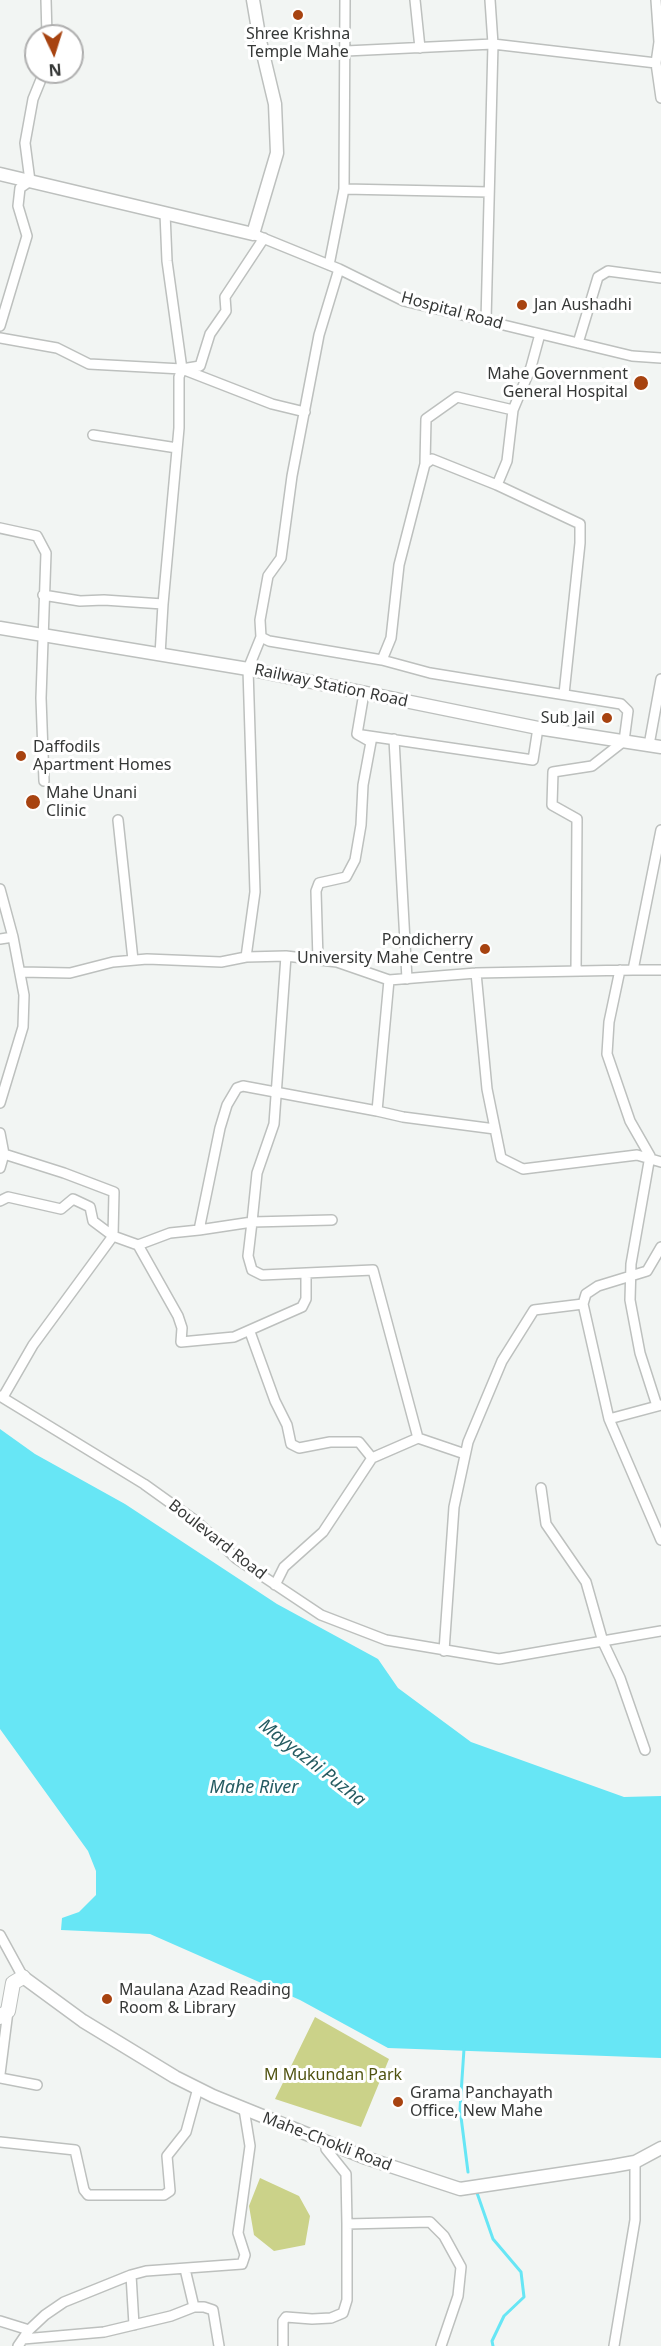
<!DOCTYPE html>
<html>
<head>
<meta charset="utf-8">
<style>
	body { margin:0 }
	#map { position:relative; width:661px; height:2346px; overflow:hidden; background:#f2f5f3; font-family:"Noto Sans",sans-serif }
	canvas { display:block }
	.north { position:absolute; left:24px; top:24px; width:60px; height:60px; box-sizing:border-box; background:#fff; border:2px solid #afafaf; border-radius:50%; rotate:176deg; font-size:16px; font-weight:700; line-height:24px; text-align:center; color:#363837 }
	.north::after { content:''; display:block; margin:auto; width:21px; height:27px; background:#a74310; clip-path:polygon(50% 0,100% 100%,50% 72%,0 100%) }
</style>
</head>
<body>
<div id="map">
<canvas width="661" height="2346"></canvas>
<div class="north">N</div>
</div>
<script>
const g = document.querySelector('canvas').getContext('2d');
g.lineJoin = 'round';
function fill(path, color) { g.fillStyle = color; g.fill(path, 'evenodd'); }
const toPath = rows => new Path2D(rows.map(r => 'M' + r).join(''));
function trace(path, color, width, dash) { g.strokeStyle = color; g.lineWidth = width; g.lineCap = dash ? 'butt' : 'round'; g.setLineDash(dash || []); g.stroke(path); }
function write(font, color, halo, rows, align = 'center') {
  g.font = font + ' "Noto Sans",sans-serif'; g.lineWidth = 6; g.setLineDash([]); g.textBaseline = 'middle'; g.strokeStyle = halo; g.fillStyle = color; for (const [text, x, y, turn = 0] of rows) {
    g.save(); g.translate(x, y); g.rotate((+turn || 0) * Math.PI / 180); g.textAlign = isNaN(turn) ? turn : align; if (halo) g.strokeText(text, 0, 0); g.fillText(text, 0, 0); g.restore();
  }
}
const green = toPath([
	[315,2017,389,2059,361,2127,275,2099],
	[260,2178,299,2196,310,2216,305,2245,274,2251,254,2235,249,2206]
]);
const water = toPath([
	[0,1429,35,1454,125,1504,277,1604,378,1659,398,1688,471,1742,624,1797,661,1796,661,2058,388,2048,300,2000,150,1934,61,1930,62,1918,79,1912,96,1895,96,1871,88,1851,0,1729]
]);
const stream = toPath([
	[464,2049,460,2109,468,2172],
	[476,2190,493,2239,521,2272,524,2297,504,2316,492,2341,493,2346]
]);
const minor = toPath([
	[46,0,47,36],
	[415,0,420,48],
	[656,0,659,42,656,63],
	[346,51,493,44,656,63,661,98],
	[344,189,345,0],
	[253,234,339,269,404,301,632,356,661,358],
	[329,265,344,189,489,192],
	[486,321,493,44,490,0],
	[0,326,27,236,18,206,20,188,30,181,25,143,33,99,44,72],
	[540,334,531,367,513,410,507,461,497,485,580,524,580,543,564,694],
	[0,338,57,348,89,364,182,369,272,404,305,412],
	[578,343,598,277,608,271,661,278],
	[182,369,200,366,210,334,226,311,225,297,264,238],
	[93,435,177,448],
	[425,464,426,419,457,397,513,410],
	[0,528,37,536,46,553,41,698,44,781],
	[43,595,80,601,104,600,163,604,160,655],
	[163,604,179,428,179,377,182,369,167,261,165,213],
	[261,637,269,641,382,660,430,673,621,704,628,711,624,741,592,766,553,772,552,805,577,819,576,971],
	[382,660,391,638,399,565,425,464,432,459,497,485],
	[362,735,533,760,538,728],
	[394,739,407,979],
	[649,745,661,679],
	[118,820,133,960],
	[661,830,633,970,661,970],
	[0,889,13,937,24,995,23,1027,0,1103],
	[0,939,13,937],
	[286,956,337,962,389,980],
	[246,957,255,892,248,669,261,637,260,620,268,576,281,558,292,476,319,335,339,269],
	[318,960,316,891,319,883,346,877,355,860,361,825,363,785,371,742,357,734,364,693],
	[620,970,609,1022,607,1054,630,1121,650,1156,631,1264,630,1300,640,1353,657,1406],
	[21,972,70,973,113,962,147,959,221,962,246,957,286,956,274,1124,257,1173,252,1222,332,1220],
	[476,973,487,1089,501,1158,523,1169,637,1155,661,1162],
	[377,1111,403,1117,495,1129],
	[0,1133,4,1154,0,1168],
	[0,1156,4,1154,64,1173,114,1192,113,1236,33,1345,3,1397],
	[0,1201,8,1197,61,1209,73,1199,90,1207,93,1221,113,1236,138,1245,178,1316,182,1328,181,1342,234,1337,302,1307,306,1299,306,1274],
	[199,1230,252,1222,248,1256,252,1270,262,1275,373,1270,418,1438],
	[138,1245,170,1233,199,1230,220,1128,227,1105,237,1088,243,1086,377,1111,389,980,476,973,633,970],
	[583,1304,586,1294,598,1286,647,1271,661,1247],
	[250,1332,275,1401,287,1425,291,1444,299,1448,330,1442,359,1442,372,1458],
	[0,1396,144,1484,197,1522,237,1559,321,1615,386,1640,499,1659,661,1631],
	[609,1419,661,1405],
	[541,1488,546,1524,586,1582,603,1642,620,1678,645,1750],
	[275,1585,284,1567,323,1532,372,1458,418,1438,465,1454],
	[444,1651,454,1507,468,1442,502,1361,534,1310,583,1304,609,1419,661,1540],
	[0,1935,23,1977],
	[0,2074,8,2011],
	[0,2078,37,2085],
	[0,2142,75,2150,84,2190,88,2195,164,2195,170,2191,167,2156,186,2132,198,2088],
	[326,2142,326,2149,346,2174,347,2224,430,2222,444,2236,461,2267,458,2296,441,2346],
	[185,2269,194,2307],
	[0,2321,29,2330,18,2346],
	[134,2325,131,2275,146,2271,242,2264,245,2255,238,2233,250,2146,244,2109],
	[29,2330,45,2315,64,2302,131,2275],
	[23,2339,104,2332,171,2316,194,2307,204,2307,213,2310,219,2346],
	[283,2346,283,2321,286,2317,312,2319,331,2318,343,2313,347,2300,347,2224],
	[614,2346,635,2220,635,2162]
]);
const tertiary = toPath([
	[0,174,253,234,277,153,275,104,260,41,253,0],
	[0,628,248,669,538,728,661,747],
	[23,1977,83,2021,175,2077,213,2096,366,2158,460,2189,613,2166,635,2162,661,2148]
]);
const secondary = toPath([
	[0,2017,8,2011,13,1983,23,1977]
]);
const markers = [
	[298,15,6,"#a74310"],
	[522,305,6,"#a74310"],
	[641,383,8,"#a74310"],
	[607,718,6,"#a74310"],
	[21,756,6,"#a74310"],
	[33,802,8,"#a74310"],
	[485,949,6,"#a74310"],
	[107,1999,6,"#a74310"],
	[398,2102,6,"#a74310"]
];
const poiNames = [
	["Shree Krishna",298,34,"center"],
	["Temple Mahe",298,52,"center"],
	["Jan Aushadhi",534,305],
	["Mahe Government",628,374,"right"],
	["General Hospital",628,392,"right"],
	["Sub Jail",595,718,"right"],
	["Daffodils",33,747],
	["Apartment Homes",33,765],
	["Mahe Unani",46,793],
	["Clinic",46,811],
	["Pondicherry",473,940,"right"],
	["University Mahe Centre",473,958,"right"],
	["Maulana Azad Reading",119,1990],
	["Room & Library",119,2008],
	["Grama Panchayath",410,2093],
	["Office, New Mahe",410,2111]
];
const streetNames = [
	["Hospital Road",452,311,15],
	["Railway Station Road",331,686,12],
	["Boulevard Road",217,1540,38],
	["Mahe-Chokli Road",327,2142,21]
];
const parkNames = [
	["M Mukundan Park",333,2075]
];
const waterNames = [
	["Mayyazhi Puzha",312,1763,38],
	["Mahe River",254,1788]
];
fill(green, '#cbd289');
fill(water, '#67e6f5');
trace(stream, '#67e6f5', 3);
trace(minor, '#bdc0be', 12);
trace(tertiary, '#bdc0be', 15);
trace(secondary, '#bdc0be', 16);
trace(minor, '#fff', 9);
trace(tertiary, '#fff', 12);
trace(secondary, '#fff', 14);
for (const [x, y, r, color] of markers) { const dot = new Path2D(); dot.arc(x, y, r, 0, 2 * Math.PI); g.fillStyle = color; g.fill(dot); trace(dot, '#fff', 2); }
write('16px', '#363837', '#fff', poiNames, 'left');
write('16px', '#363837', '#fff', streetNames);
write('16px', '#505310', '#fff', parkNames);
write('italic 18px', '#255b61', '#fff', waterNames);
</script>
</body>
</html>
